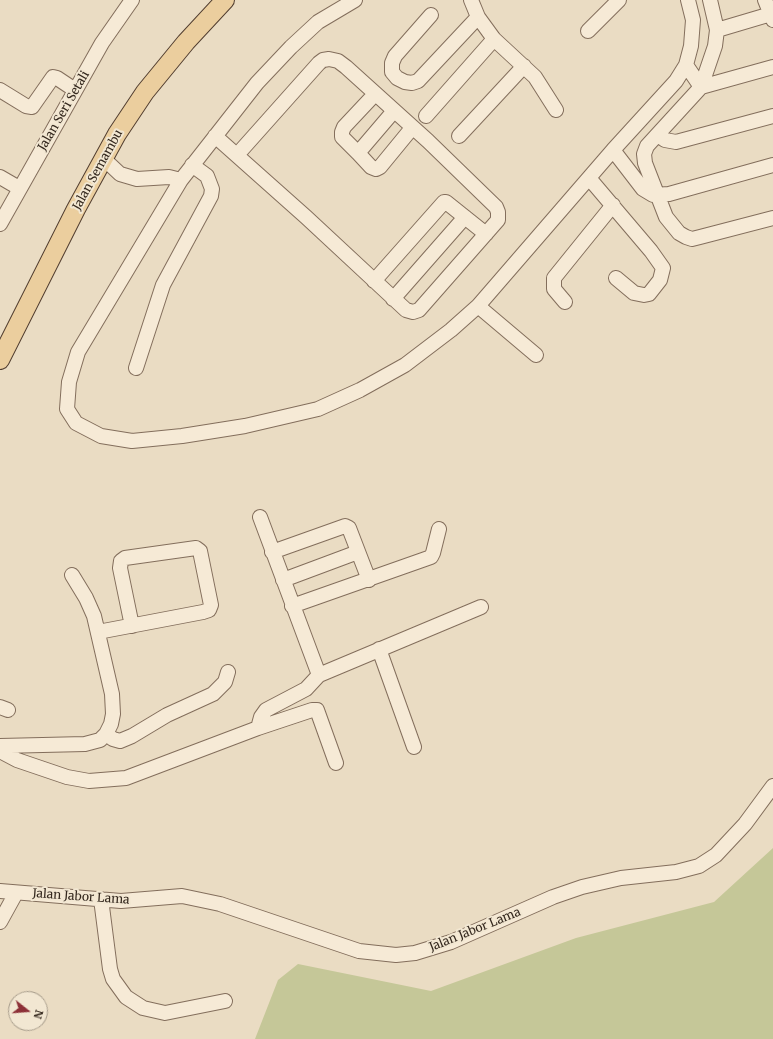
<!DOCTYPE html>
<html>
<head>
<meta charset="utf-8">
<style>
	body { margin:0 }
	#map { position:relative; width:773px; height:1039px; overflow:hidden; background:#eadcc3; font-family:Merriweather,serif }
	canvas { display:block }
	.north { position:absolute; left:8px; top:991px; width:40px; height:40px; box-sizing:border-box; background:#f2e7d2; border:1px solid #a69b8a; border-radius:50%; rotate:107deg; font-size:11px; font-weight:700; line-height:16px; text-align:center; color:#34281e }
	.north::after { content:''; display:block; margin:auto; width:14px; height:18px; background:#8d3037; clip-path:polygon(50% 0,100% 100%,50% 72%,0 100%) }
</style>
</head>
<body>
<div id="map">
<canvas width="773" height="1039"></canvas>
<div class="north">N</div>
</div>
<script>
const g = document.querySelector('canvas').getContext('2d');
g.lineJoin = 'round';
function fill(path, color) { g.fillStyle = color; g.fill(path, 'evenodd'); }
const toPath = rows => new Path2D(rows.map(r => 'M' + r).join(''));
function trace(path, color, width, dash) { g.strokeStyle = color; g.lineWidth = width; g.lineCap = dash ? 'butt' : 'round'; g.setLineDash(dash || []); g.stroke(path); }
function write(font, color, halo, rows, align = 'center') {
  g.font = font + ' Merriweather,serif'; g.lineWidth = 4; g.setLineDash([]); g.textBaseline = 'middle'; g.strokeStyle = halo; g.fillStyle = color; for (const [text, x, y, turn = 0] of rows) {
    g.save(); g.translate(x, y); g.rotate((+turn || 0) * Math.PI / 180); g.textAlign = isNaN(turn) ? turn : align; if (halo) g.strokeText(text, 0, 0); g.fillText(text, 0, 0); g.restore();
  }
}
const green = toPath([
	[773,848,773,1039,255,1039,278,980,298,964,431,991,576,938,714,902]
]);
const minor = toPath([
	[355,0,318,22,291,47,257,83,181,180,78,352,69,382,67,409,76,423,101,436,132,441,182,436,245,426,318,409,360,390,405,365,451,330,478,306,613,150,676,81,686,65,691,46,693,20,688,0],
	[471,0,478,17,494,39,535,77,556,110],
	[710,0,717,30,715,46,701,87,647,146,644,154,645,163,666,217,679,233,686,237,692,239,700,237,773,218],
	[765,0,773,20],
	[431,15,395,56,392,63,392,72,397,78,405,82,412,83,418,81,478,17],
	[717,30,771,14],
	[588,31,619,0],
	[686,65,701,87,773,67],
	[0,90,26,106,32,107,53,77,57,78,75,90],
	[375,94,344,127,342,132,342,137,358,153,393,112],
	[426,116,494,39],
	[658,135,665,140,676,142,773,116],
	[215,136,306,217,406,310,413,312,419,310,498,220,498,212,496,207,428,141,346,67,338,61,329,59,323,60,319,63,237,155],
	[459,136,524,66],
	[613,150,643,189,653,195,669,194,773,165],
	[358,153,371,167,376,169,380,167,412,128],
	[103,158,120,174,137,179,169,177,181,180],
	[0,177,19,188],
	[589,178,651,251,663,268,660,280,649,294,644,295,634,293,616,278],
	[0,224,102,43,132,0],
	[374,281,444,202,446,202,486,234],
	[393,299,465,217],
	[565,302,554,289,554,278,613,205],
	[478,306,536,355],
	[136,368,163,285,211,196,212,189,207,176,192,165],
	[260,517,319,675],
	[272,552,345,526,349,528,369,580],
	[283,580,358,552],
	[292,606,431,557,433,553,439,529],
	[98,632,203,612,209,610,211,605,200,551,196,548,125,558,121,561,120,568,132,626],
	[379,649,414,747],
	[0,707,8,710],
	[258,728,312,710,317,710,336,763],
	[106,734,113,739,120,741,132,736,167,715,213,694,225,682,228,672],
	[0,746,85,744,100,740,106,734,111,724,113,714,112,694,94,616,86,598,72,575],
	[0,751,17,760,67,777,89,781,126,778,258,728,261,717,266,710,306,689,319,675,481,607],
	[0,891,121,901,182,896,220,904,359,951,396,955,415,953,451,942,553,897,582,887,621,878,676,872,699,866,716,855,745,824,773,786],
	[101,899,110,969,113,979,126,997,143,1008,165,1013,225,1001],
	[0,922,16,893]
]);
const major = toPath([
	[0,360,76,209,117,134,145,92,186,42,225,0]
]);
const streetNames = [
	["Jalan Seri Setali",64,111,-60],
	["Jalan Semambu",98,170,-61],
	["Jalan Jabor Lama",81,897,4],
	["Jalan Jabor Lama",475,930,-22]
];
fill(green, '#c5c798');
trace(minor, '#836e5c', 16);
trace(major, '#513d2f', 20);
trace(minor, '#f6ead6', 14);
trace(major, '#ebce9e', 18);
write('12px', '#34281e', '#f2e7d2', streetNames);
</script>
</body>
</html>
